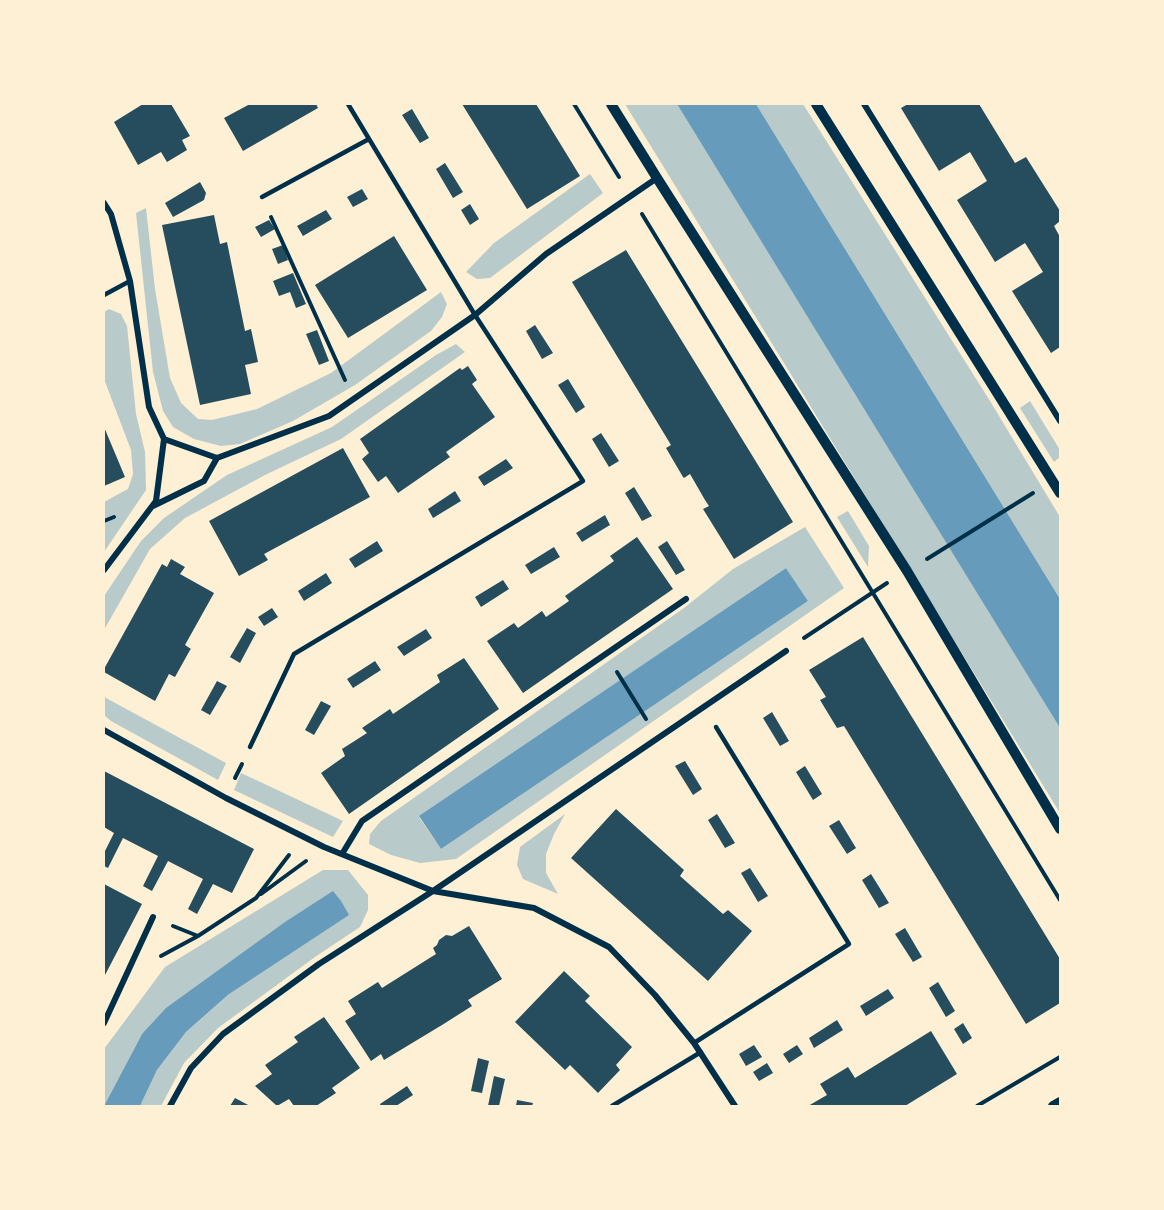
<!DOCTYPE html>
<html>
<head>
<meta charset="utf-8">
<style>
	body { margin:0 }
	#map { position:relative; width:1164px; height:1210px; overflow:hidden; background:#fdf0d5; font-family:"Varela Round",sans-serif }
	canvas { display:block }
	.frame { position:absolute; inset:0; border:105px solid #fdf0d5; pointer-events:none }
</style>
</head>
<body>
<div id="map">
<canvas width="1164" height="1210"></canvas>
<div class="frame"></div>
</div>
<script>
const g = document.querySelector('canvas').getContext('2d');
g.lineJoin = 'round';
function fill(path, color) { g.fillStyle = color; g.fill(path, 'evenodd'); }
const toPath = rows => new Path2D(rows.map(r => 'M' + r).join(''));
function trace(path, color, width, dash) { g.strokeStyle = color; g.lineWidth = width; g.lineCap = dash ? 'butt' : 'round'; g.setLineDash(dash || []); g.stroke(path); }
const green = toPath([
	[625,104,677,104,916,492,1060,728,1060,813],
	[756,104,803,104,990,401,1060,517,1060,599],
	[590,174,603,193,490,278,477,279,466,272,494,243],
	[146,208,155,289,170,378,181,403,198,419,212,420,257,409,331,373,441,292,447,304,442,317,431,331,355,385,293,421,240,444,221,446,194,439,173,427,163,411,153,372,136,213],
	[109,309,121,314,127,326,136,414,145,452,146,490,104,552,104,502,128,489,133,474,131,450,104,379,104,312],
	[456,344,465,352,341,439,267,474,185,518,150,549,104,630,104,596,141,541,164,518,227,475,332,427,436,355],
	[1030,401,1060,450,1060,457,1054,462,1020,408],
	[848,511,869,546,868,567,837,517],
	[805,527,844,588,456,859,420,863,391,855,369,844,370,834,381,821,684,608,733,569],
	[786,568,808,601,441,849,419,817],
	[104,694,106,698,226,763,218,780,111,721,104,715],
	[241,773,271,787,343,821,333,837,234,790],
	[565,814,554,834,546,854,546,873,558,894,523,879,517,865,520,847],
	[323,870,348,870,368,895,368,910,360,927,315,957,218,1028,184,1063,161,1106,140,1106,157,1070,186,1032,229,994,142,1034,104,1106,104,1049,165,967]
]);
const water = toPath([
	[677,104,756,104,1060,599,1060,728],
	[786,568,808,601,441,849,419,816],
	[333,891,341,901,349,915,229,994,186,1032,157,1070,140,1106,104,1106,142,1034,166,1008,285,922]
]);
const building = toPath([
	[143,104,171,104,190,136,182,140,187,150,167,162,161,152,138,165,114,122],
	[250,104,316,104,318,108,243,151,224,118],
	[462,104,536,104,580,176,527,209],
	[908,104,979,104,1015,163,1026,157,1060,211,1060,221,1054,226,1060,237,1060,347,1051,353,1012,291,1043,272,1025,243,995,262,957,200,987,181,970,152,939,171,901,108],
	[412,109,429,138,420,143,402,115],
	[445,163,463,192,453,198,436,169],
	[200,182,206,193,204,200,173,217,165,203],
	[362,189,368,199,353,207,347,197],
	[470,204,479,219,470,225,461,210],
	[326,210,332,219,303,236,297,226],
	[214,215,220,244,227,242,245,331,251,329,258,362,245,365,251,394,200,405,162,225],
	[269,220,275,229,261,237,255,227],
	[394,236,427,290,348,338,315,285],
	[283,245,288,260,278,264,272,249],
	[626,250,793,522,734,559,703,509,709,506,705,500,690,474,684,478,683,477,666,448,671,445,572,282],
	[293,273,306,304,296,308,290,292,279,296,273,281],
	[535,325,553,353,542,359,526,331],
	[317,330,329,361,319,365,306,334],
	[468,366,477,380,472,384,495,417,446,452,450,457,398,493,386,476,378,482,362,459,369,453,360,439,460,368,462,370],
	[568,379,585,407,576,413,558,385],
	[104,427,125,477,104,486],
	[601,433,619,461,609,467,592,439],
	[343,448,370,497,264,554,268,560,239,576,209,521],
	[506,459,513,468,484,486,478,477],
	[634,487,652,516,642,521,625,493],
	[455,491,461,501,433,518,428,509],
	[605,515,610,525,582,542,576,533],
	[637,537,673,589,523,693,487,641,514,623,518,628,542,611,546,617,569,601,565,596,614,561,610,556],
	[377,541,383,551,355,568,349,559],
	[667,541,685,570,676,575,658,547],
	[554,547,560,557,531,574,525,565],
	[171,559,185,567,180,574,214,593,185,645,191,649,190,650,175,677,169,674,155,701,104,672,104,669,162,564,167,567],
	[326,573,332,583,304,601,298,591],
	[503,580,509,589,481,607,475,597],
	[272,608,278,617,264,626,258,617],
	[247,628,256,633,240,663,230,657],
	[426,629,432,638,404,656,397,647],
	[863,637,1060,959,1060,1003,1026,1024,844,726,837,728,820,700,826,697,809,670],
	[464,658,499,709,349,814,321,773,345,756,342,749,367,733,362,728,390,709,393,714,440,682,437,675],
	[375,661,381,670,353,688,347,679],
	[217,681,227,686,210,715,201,710],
	[321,701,331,706,314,735,305,730],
	[772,712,789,741,780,746,763,718],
	[685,761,702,789,693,795,675,766],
	[805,766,822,794,813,800,796,772],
	[104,771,254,849,232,893,213,884,197,914,188,909,203,879,168,861,152,891,143,886,158,856,123,838,108,868,104,866,104,853,114,833,104,827],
	[616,809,684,870,680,876,723,914,728,910,752,931,708,981,571,858],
	[717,814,735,843,725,848,708,820],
	[839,820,856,848,847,854,829,826],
	[750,868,768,896,758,902,741,873],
	[871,874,889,903,879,908,862,880],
	[104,884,142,904,104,977],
	[469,926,502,979,468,1000,472,1006,442,1025,384,1060,381,1054,371,1061,345,1021,356,1014,348,1001,378,982,382,988,436,954,433,948,437,945,439,940,446,935,452,936],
	[905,928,922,957,913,962,895,934],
	[564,971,590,996,585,1001,632,1047,616,1065,620,1070,598,1093,570,1065,565,1070,515,1022],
	[938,982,955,1011,946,1017,929,988],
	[888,989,894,998,866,1016,860,1006],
	[324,1017,360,1068,332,1088,336,1093,316,1106,294,1106,289,1099,277,1106,255,1086,272,1074,265,1065,298,1042,294,1037],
	[837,1020,843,1030,814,1048,809,1038],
	[963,1023,972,1038,963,1044,954,1029],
	[931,1031,957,1074,905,1106,808,1106,827,1095,820,1084,848,1067,855,1078],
	[754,1045,762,1057,746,1066,739,1054],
	[797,1045,803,1054,789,1063,783,1054],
	[478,1058,489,1061,482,1093,471,1091],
	[767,1063,773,1073,759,1081,753,1072],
	[494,1076,505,1079,499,1106,488,1106],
	[407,1086,413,1095,396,1106,381,1106,380,1104],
	[235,1098,250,1106,230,1106],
	[517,1100,533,1103,532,1106,516,1106]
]);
const path = toPath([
	[574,104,619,177],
	[642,214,1060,900],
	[271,217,345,380],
	[104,521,114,517],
	[927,559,1033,493],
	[804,638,887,583],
	[617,672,646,719],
	[235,778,242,764],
	[261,894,306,861],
	[173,926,198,936],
	[161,956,198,936,256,898,289,855],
	[977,1106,1060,1057]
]);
const service = toPath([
	[262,197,369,139],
	[104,295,130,281],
	[250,747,294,654,583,481,475,315,348,104],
	[694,1043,849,944,716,727],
	[612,1106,701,1052]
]);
const minor = toPath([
	[864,104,1060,421],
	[104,203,111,214,130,281,149,407,164,439],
	[164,439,217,458,329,416,475,315,546,254,657,178],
	[153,506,204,481,217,458],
	[104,570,156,501,164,439],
	[104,730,226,798,324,847,433,891,534,908,609,947,655,995,694,1043,735,1106],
	[342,854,362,821,686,599],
	[104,1023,153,917],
	[170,1106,191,1068,223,1034,319,964,433,891,786,651]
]);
const tertiary = toPath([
	[611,104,657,178,907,571,1060,829],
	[816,104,1060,493],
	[1053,1106,1060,1102]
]);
fill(green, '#b9caca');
fill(water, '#669bbc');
fill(building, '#264d5e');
trace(path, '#003049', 4);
trace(service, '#003049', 4.5);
trace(minor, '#003049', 6);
trace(tertiary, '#003049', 10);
</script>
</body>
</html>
